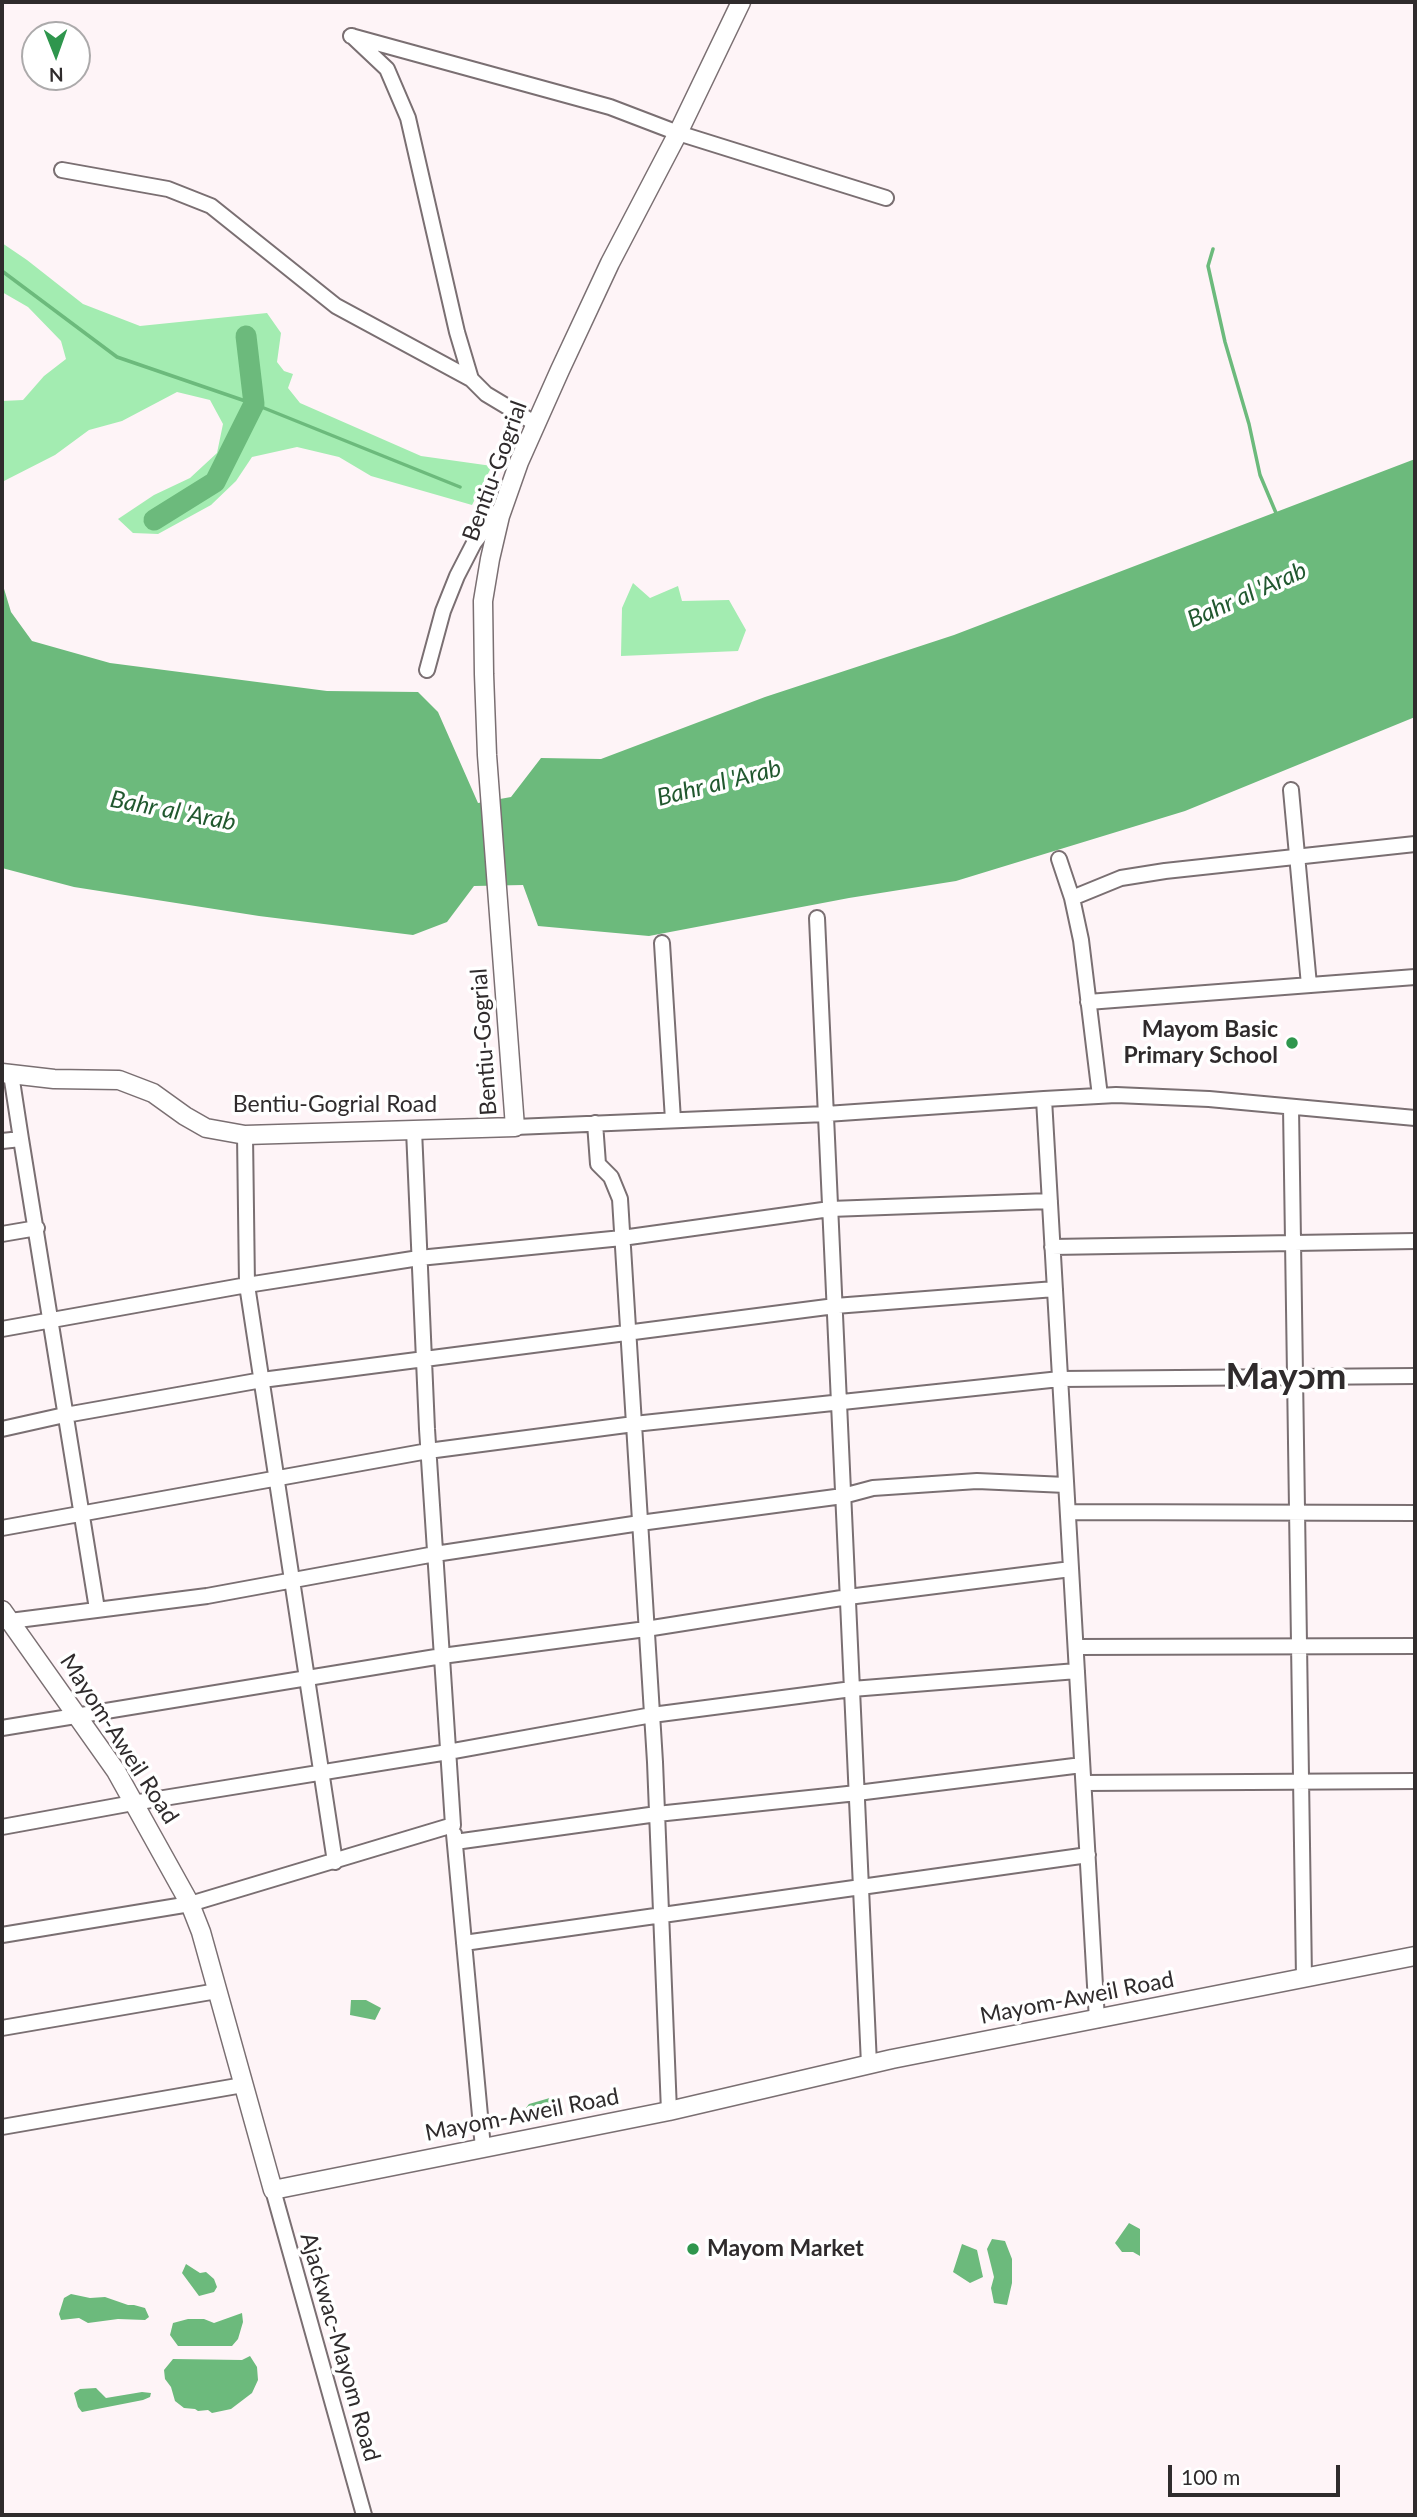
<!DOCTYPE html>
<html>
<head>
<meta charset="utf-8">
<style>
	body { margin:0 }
	#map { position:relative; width:1417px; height:2517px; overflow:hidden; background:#fef4f7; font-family:Lato,sans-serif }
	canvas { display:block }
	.frame { position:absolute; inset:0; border:4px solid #2f2b2c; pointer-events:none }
	.north { position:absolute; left:21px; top:21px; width:70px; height:70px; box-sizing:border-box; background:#fff; border:2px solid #acaaab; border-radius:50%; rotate:179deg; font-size:19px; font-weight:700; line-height:28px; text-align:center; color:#2f2b2c }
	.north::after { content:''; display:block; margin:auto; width:24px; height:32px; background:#2f964d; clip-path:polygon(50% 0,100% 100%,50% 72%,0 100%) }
	.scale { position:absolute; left:1168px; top:2465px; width:172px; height:32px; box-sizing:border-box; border:4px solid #2f2b2c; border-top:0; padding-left:9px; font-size:21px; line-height:24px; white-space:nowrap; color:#2f2b2c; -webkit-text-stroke:5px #fff; paint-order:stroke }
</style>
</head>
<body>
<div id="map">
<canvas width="1417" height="2517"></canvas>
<div class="frame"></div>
<div class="north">N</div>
<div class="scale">100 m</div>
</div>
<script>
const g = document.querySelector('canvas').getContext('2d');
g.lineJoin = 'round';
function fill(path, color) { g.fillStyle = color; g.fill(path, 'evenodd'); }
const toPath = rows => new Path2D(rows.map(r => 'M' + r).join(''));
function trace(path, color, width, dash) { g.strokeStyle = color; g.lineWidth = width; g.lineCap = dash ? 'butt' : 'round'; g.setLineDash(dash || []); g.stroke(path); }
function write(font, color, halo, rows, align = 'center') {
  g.font = font + ' Lato,sans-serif'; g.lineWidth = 7; g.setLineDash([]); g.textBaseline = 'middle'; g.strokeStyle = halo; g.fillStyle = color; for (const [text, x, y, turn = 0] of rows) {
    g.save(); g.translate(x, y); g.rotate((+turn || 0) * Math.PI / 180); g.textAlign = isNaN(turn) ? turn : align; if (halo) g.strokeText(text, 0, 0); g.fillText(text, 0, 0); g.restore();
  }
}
const green = toPath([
	[2,243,27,260,83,304,140,326,267,313,281,333,277,362,284,371,293,374,288,388,300,403,421,456,492,466,472,505,371,476,339,457,297,447,252,457,236,481,211,505,158,534,133,533,118,519,154,495,190,478,217,453,223,424,210,400,177,392,122,421,89,430,55,455,2,482,2,401,23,400,44,376,66,359,61,341,28,307,2,292],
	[633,583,650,598,678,586,682,601,729,600,746,630,738,651,621,656,622,608]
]);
const water = toPath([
	[1415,459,1415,717,1185,811,956,881,849,898,649,936,538,926,523,885,474,886,447,922,413,935,259,916,74,887,2,868,2,582,11,612,32,641,110,663,327,691,418,692,438,712,478,803,511,797,541,758,601,759,765,697,954,635],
	[351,2000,366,2000,381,2008,375,2020,350,2015],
	[560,2095,563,2107,560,2111,547,2118,527,2113,526,2108,529,2104],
	[1129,2223,1140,2229,1140,2256,1133,2252,1122,2252,1115,2243],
	[992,2239,1005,2241,1012,2259,1012,2283,1007,2305,994,2303,991,2288,994,2277,987,2249],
	[962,2244,977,2250,983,2277,970,2283,953,2272],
	[186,2264,200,2273,206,2272,214,2279,217,2287,214,2292,199,2296,182,2273],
	[71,2294,90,2298,105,2297,128,2305,134,2305,145,2308,149,2317,145,2320,118,2319,88,2323,79,2318,61,2320,59,2314,64,2298],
	[242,2313,243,2322,238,2339,232,2346,178,2346,170,2335,173,2323,188,2319,204,2319,214,2323],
	[250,2356,257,2367,258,2380,252,2393,231,2409,212,2413,208,2410,198,2411,195,2409,184,2408,175,2401,171,2387,165,2379,164,2370,173,2359,242,2360],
	[96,2388,106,2398,142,2392,151,2393,150,2397,143,2400,82,2412,78,2407,74,2393,80,2389]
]);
const stream = toPath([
	[1213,249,1208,266,1225,342,1249,424,1260,475,1276,513],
	[2,271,117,357,254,404,460,487]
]);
const river = toPath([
	[154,520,215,482,254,404,246,336]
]);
const minor = toPath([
	[351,36,610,107,678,133,886,198],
	[352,36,387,69,408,118,457,332,471,379,486,394,536,424],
	[62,170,168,189,211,206,336,306,471,379],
	[427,670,443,611,457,576,474,543,501,508],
	[1291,790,1309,985],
	[1059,859,1072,898,1081,940,1100,1096],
	[1072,898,1121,878,1165,871,1415,844],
	[817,918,869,2064],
	[662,943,673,1120],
	[1088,1002,1415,977],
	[11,1074,21,1139],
	[1044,1099,1116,1095,1209,1099,1415,1118],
	[1291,1107,1304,1978],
	[595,1123,598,1164,611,1177,620,1199,655,1762,669,2111],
	[515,1127,826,1114,1044,1099,1097,2020],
	[245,1135,247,1285,335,1862],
	[2,1141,21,1139,97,1609],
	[2,1234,37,1228],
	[1052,1247,1415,1241],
	[2,1329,247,1285,419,1258,622,1238,830,1209,1050,1201],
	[2,1429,60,1416,262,1380,835,1306,1055,1289],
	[1068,1512,1415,1513],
	[2,1528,428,1451,634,1424,1060,1379,1415,1376],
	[2,1622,207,1596,435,1554,640,1523,843,1496,873,1488,977,1481,1066,1485],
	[1076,1647,1415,1646],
	[2,1728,442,1656,646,1629,848,1597,1071,1569],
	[1084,1783,1415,1781],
	[2,1827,133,1803,448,1752,652,1715,852,1689,1077,1671],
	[454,1834,483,2148],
	[455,1842,657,1814,857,1793,1082,1765],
	[2,1935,190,1904,453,1825,427,1429,414,1130],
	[464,1943,1088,1855],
	[2,2028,217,1991],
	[2,2127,243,2085],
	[273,2190,364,2515]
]);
const major = toPath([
	[2,1073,54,1079,119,1080,153,1093,185,1116,206,1128,245,1135,515,1127,487,755,484,674,483,601,490,559,500,516,519,462,560,370,610,263,678,133,741,2],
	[2,1610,116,1771,190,1904,201,1932,273,2190,669,2111,892,2059,1415,1956]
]);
const markers = [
	[1292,1043,7,"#2f964d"],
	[693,2249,7,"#2f964d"]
];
const streetNames = [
	["Bentiu-Gogrial",495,471,-70],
	["Bentiu-Gogrial",484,1042,-94],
	["Bentiu-Gogrial Road",335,1105],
	["Mayom-Aweil Road",119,1739,57],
	["Mayom-Aweil Road",1077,1998,-11],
	["Mayom-Aweil Road",522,2115,-11],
	["Ajackwac-Mayom Road",340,2347,74]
];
const poiNames = [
	["Mayom Basic",1278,1030],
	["Primary School",1278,1056],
	["Mayom Market",707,2249,"left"]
];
const waterNames = [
	["Bahr al 'Arab",1247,595,-24],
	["Bahr al 'Arab",719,783,-14],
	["Bahr al 'Arab",173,811,11]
];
const townNames = [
	["Mayɔm",1286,1377]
];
fill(green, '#a3ecb1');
fill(water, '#6cba7c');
trace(stream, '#6cba7c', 3.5);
trace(river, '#6cba7c', 21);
trace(minor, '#7a6f72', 18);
trace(major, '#7a6f72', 21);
trace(minor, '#fff', 14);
trace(major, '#fff', 18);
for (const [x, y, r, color] of markers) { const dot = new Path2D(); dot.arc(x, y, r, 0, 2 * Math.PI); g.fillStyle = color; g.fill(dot); trace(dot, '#fff', 2.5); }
write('23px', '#2f2b2c', '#fff', streetNames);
write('bold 23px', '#2f2b2c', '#fff', poiNames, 'right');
write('italic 24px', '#21582f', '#fff', waterNames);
write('bold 37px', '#2f2b2c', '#fff', townNames);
</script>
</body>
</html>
